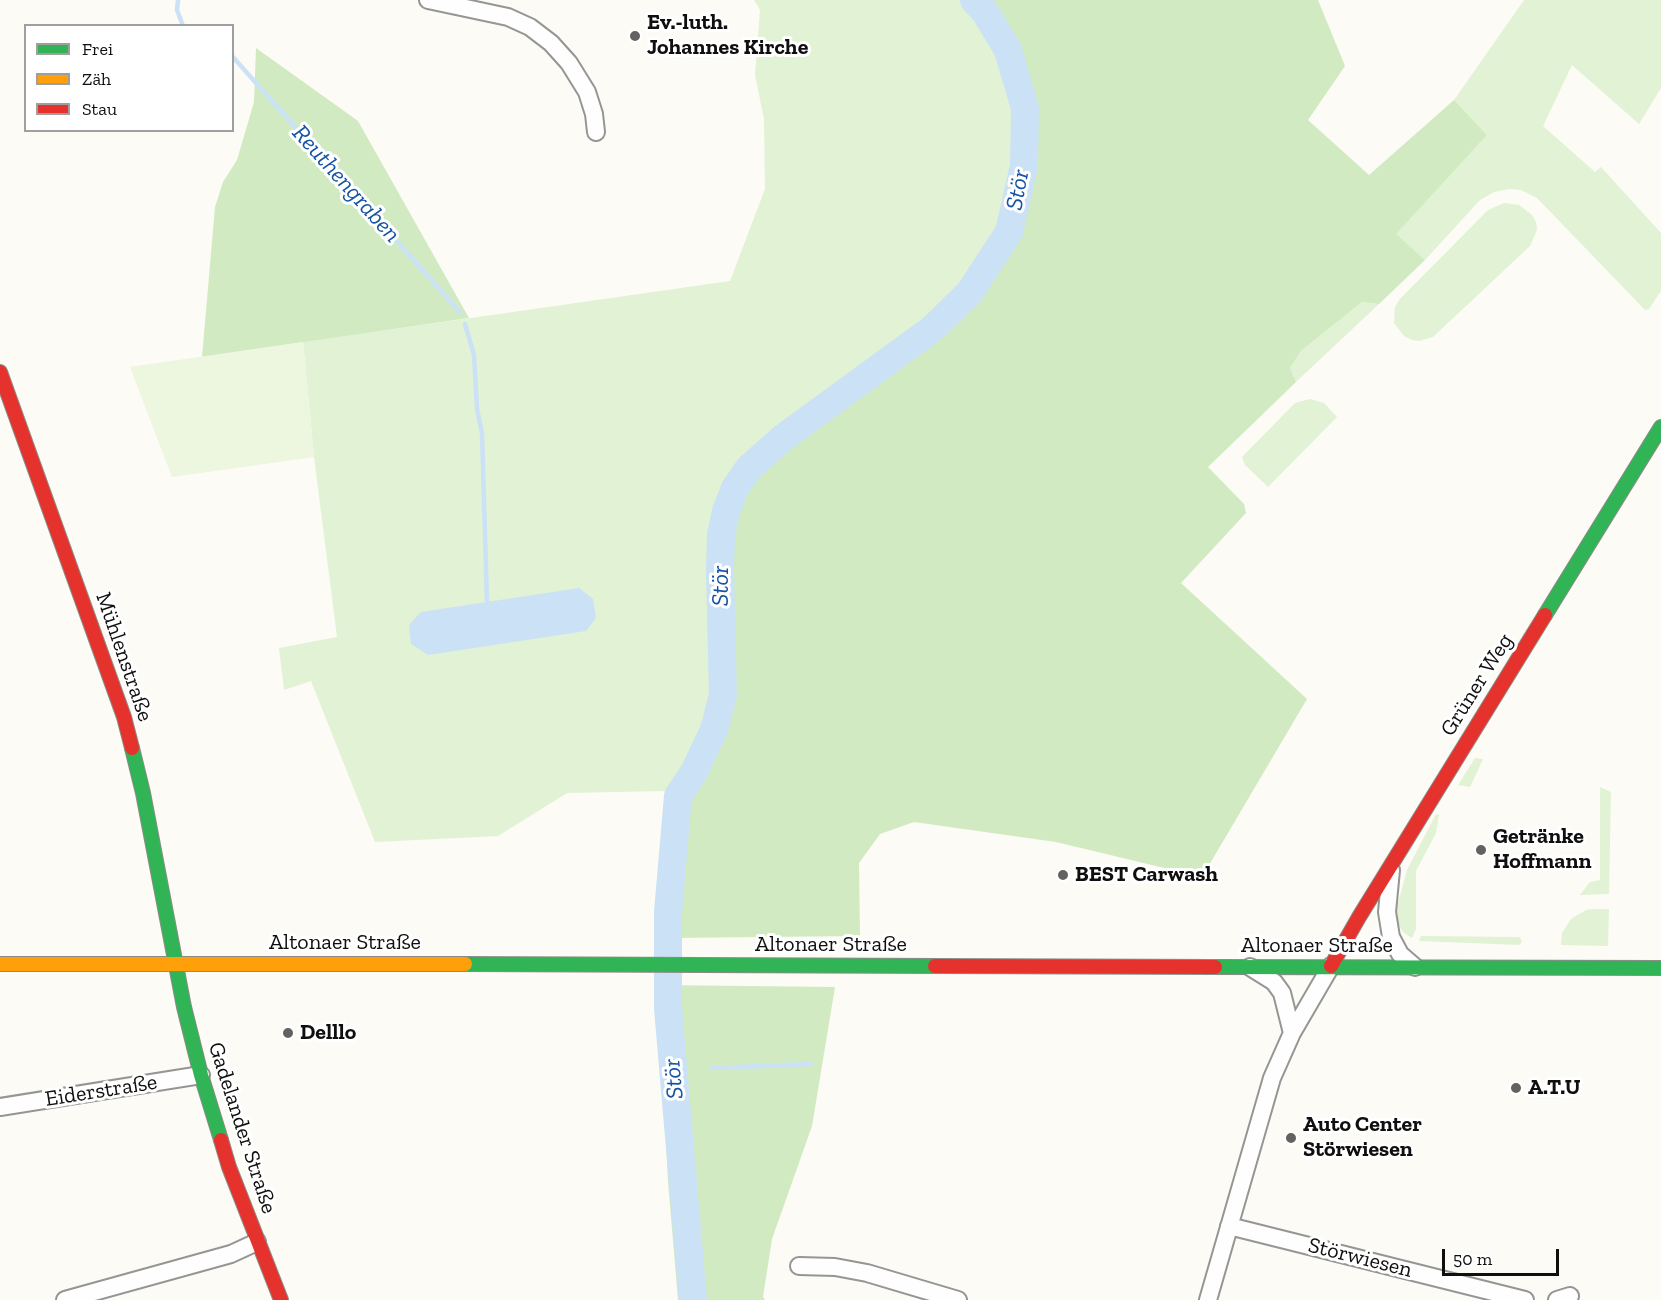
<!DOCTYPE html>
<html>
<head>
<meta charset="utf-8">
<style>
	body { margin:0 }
	#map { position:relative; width:1661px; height:1300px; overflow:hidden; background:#fcfbf5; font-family:"Zilla Slab",serif }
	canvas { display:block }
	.legend { position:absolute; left:24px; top:24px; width:210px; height:108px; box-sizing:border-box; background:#fff; border:2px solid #9f9f9f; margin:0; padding:8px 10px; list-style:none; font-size:18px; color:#0f0f0f }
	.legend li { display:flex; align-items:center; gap:12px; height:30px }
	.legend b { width:30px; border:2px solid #9f9f9f }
	.scale { position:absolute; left:1442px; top:1249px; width:117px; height:27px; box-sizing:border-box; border:3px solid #0f0f0f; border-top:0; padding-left:8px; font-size:18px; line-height:21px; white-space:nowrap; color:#0f0f0f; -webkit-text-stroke:4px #fff; paint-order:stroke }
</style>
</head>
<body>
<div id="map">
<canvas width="1661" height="1300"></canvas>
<ul class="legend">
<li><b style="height:8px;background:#30b455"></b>Frei</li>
<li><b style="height:8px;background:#ff9f0a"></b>Zäh</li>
<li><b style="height:8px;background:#e5322d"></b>Stau</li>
</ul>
<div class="scale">50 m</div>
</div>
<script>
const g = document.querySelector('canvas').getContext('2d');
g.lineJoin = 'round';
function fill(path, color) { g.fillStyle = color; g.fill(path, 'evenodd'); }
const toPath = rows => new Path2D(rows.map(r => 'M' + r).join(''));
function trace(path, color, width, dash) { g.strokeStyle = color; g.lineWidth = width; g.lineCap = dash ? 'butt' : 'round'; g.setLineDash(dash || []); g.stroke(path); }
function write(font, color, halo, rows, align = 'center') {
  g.font = font + ' "Zilla Slab",serif'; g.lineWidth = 6; g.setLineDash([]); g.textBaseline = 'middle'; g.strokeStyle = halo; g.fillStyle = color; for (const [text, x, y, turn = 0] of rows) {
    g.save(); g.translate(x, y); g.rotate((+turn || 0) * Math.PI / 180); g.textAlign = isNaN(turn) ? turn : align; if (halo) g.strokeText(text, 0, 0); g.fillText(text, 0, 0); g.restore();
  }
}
const green = toPath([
	[754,0,974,0,985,12,1008,50,1025,108,1024,166,1009,232,970,292,932,328,784,437,749,468,726,511,721,535,720,571,723,695,714,730,694,772,678,796,664,791,567,793,498,836,375,842,311,681,284,690,279,648,337,637,314,457,303,342,730,281,765,189,764,119,755,75,760,10],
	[1524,0,1661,0,1661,88,1639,124,1572,65,1543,126,1595,172,1601,167,1661,233,1661,291,1649,309,1645,310,1537,198,1521,190,1509,189,1494,192,1480,200,1425,260,1395,234,1487,135,1454,100],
	[1504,203,1519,205,1532,215,1536,222,1537,230,1530,246,1433,337,1419,341,1412,340,1404,336,1394,323,1395,307,1399,300,1488,210],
	[1362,302,1379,304,1296,382,1290,368,1301,351],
	[1310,399,1324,403,1337,417,1268,487,1245,465,1242,457,1295,403],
	[1475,758,1483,759,1470,787,1458,785],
	[1600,787,1611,792,1609,894,1580,895,1590,882,1600,880],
	[1436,814,1439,815,1436,833,1416,871,1416,929,1412,938,1403,932,1395,919,1397,907,1407,870],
	[1594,909,1609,909,1608,946,1561,945,1562,933,1571,919,1586,910],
	[1421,936,1520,937,1522,942,1519,945,1419,941]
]);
const forest = toPath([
	[974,0,1318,0,1345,66,1308,120,1369,175,1454,100,1487,135,1396,234,1425,260,1379,304,1362,302,1301,351,1290,368,1296,382,1208,467,1244,504,1246,513,1181,583,1307,699,1202,877,1056,842,914,822,880,834,859,863,860,936,668,938,668,912,678,796,694,772,714,730,723,695,720,571,721,535,726,511,735,488,749,468,784,437,932,328,970,292,1009,232,1024,166,1025,108,1008,50,985,12],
	[256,48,358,121,469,318,202,357,215,207,223,182,237,160,254,102],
	[658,985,835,987,812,1126,772,1239,763,1297,765,1300,678,1300,668,1182]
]);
const pitch = toPath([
	[303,342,314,457,172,477,130,367]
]);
const water = toPath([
	[579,588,593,599,596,618,586,631,428,655,411,644,409,625,421,612]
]);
const stream = toPath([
	[178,0,177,10,183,26],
	[232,56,460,312],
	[465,324,474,355,477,409,482,433,487,602],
	[712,1068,811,1064]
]);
const river = toPath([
	[693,1300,668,1008,668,912,678,796,694,772,714,730,723,695,720,571,721,535,726,511,735,488,749,468,784,437,932,329,970,292,1009,232,1024,166,1025,108,1008,50,985,12,974,0]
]);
const street = toPath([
	[428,0,508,17,530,27,551,43,569,63,587,92,594,114,596,132],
	[1391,870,1387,912,1391,937,1400,954,1415,967],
	[1250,967,1274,982,1282,993,1292,1033],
	[0,1107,201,1075],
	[1229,1226,1525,1300],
	[799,1266,835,1267,867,1273,958,1300],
	[65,1300,231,1254,257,1242],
	[1208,1300,1272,1078,1292,1033,1331,966],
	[1557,1300,1570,1296]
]);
const fast = toPath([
	[1545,615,1661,427],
	[132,748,143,793,184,1007,201,1075,221,1140],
	[465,964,935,966],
	[1215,967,1661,968]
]);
const slow = toPath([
	[0,964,465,964]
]);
const jam = toPath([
	[0,372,124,717,132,748],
	[935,966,1215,967],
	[1331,966,1359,917,1545,615],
	[221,1140,229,1167,281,1300]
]);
const markers = [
	[635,36,6,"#626260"],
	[1481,850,6,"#626260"],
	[1063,875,6,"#626260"],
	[288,1033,6,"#626260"],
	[1516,1088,6,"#626260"],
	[1291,1138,6,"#626260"]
];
const poiNames = [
	["Ev.-luth.",647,23],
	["Johannes Kirche",647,48],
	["Getränke",1493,837],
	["Hoffmann",1493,862],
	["BEST Carwash",1075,875],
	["Delllo",300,1033],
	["A.T.U",1528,1088],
	["Auto Center",1303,1125],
	["Störwiesen",1303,1150]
];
const streetNames = [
	["Mühlenstraße",124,657,71],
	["Grüner Weg",1477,685,-58],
	["Altonaer Straße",345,943],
	["Altonaer Straße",831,945],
	["Altonaer Straße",1317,946],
	["Eiderstraße",101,1091,-9],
	["Gadelander Straße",242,1128,72],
	["Störwiesen",1360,1258,14]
];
const waterNames = [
	["Reuthengraben",346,184,48],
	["Stör",1018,190,-79],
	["Stör",721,586,-90],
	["Stör",674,1079,-95]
];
fill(green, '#e2f2d5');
fill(forest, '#d1eac2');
fill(pitch, '#edf6de');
fill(water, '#cbe1f6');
trace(stream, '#cbe1f6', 4.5);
trace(river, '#cbe1f6', 28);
trace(street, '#969593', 20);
trace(fast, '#8c8c89', 16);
trace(slow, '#8c8c89', 16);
trace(jam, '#8c8c89', 16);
trace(street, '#fffefe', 16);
trace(fast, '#30b455', 14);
trace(slow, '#ff9f0a', 14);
trace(jam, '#e5322d', 14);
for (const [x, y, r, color] of markers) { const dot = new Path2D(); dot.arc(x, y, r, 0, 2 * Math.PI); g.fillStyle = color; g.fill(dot); trace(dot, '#fff', 2); }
write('bold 22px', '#0f0f0f', '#fff', poiNames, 'left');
write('22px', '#0f0f0f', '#fff', streetNames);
write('italic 24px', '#1653a4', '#fff', waterNames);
</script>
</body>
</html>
